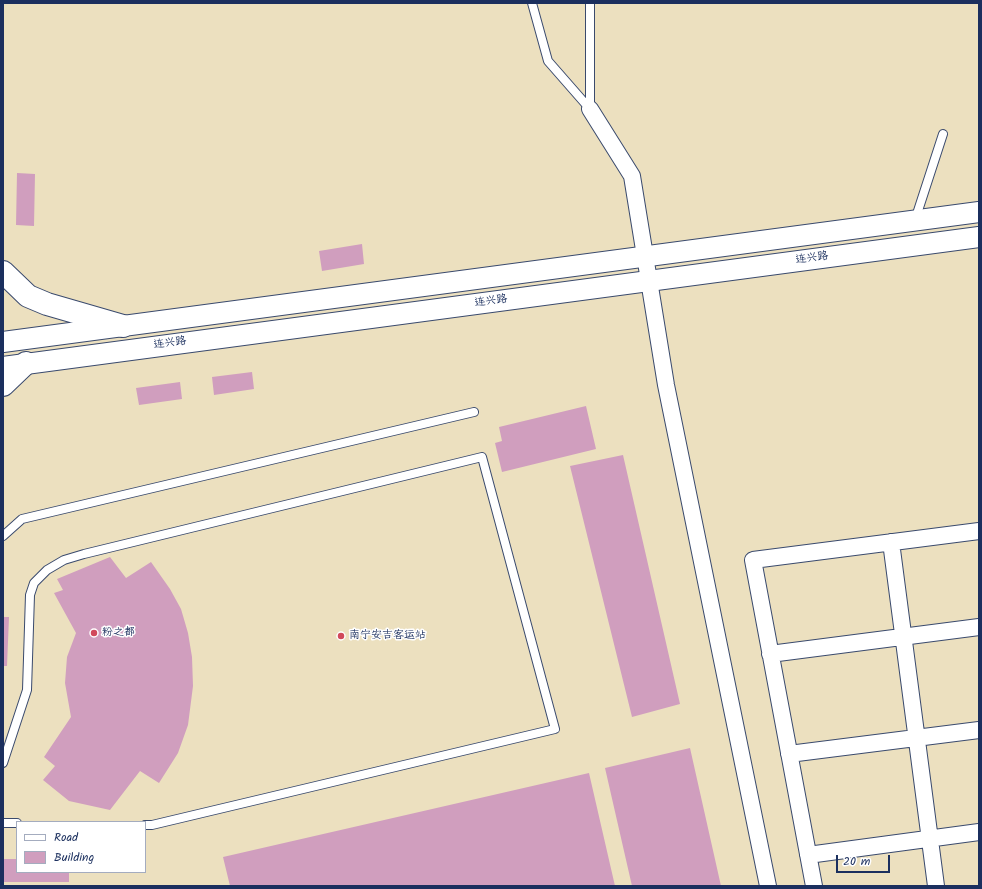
<!DOCTYPE html>
<html>
<head>
<meta charset="utf-8">
<style>
	body { margin:0 }
	#map { position:relative; width:982px; height:889px; overflow:hidden; background:#ece0bf; font-family:Kalam,sans-serif }
	canvas { display:block }
	.frame { position:absolute; inset:0; border:4px solid #1b2f5e; pointer-events:none }
	.legend { position:absolute; left:16px; top:821px; width:130px; height:52px; box-sizing:border-box; background:#fff; border:1px solid #a4acbf; margin:0; padding:5px 7px; list-style:none; font-size:12px; color:#1b2f5e }
	.legend li { display:flex; align-items:center; gap:8px; height:20px }
	.legend b { width:20px; border:1px solid #a4acbf }
	.scale { position:absolute; left:836px; top:855px; width:54px; height:18px; box-sizing:border-box; border:2px solid #1b2f5e; border-top:0; padding-left:5px; font-size:12px; line-height:14px; white-space:nowrap; color:#1b2f5e; -webkit-text-stroke:3px #fff; paint-order:stroke }
</style>
</head>
<body>
<div id="map">
<canvas width="982" height="889"></canvas>
<div class="frame"></div>
<ul class="legend">
<li><b style="height:5px;background:#fff"></b>Road</li>
<li><b style="height:11px;background:#d09ebe"></b>Building</li>
</ul>
<div class="scale">20 m</div>
</div>
<script>
const g = document.querySelector('canvas').getContext('2d');
g.lineJoin = 'round';
function fill(path, color) { g.fillStyle = color; g.fill(path, 'evenodd'); }
const toPath = rows => new Path2D(rows.map(r => 'M' + r).join(''));
function trace(path, color, width, dash) { g.strokeStyle = color; g.lineWidth = width; g.lineCap = dash ? 'butt' : 'round'; g.setLineDash(dash || []); g.stroke(path); }
function write(font, color, halo, rows, align = 'center') {
  g.font = font + ' Kalam,"LXGW WenKai TC",sans-serif'; g.lineWidth = 3; g.setLineDash([]); g.textBaseline = 'middle'; g.strokeStyle = halo; g.fillStyle = color; for (const [text, x, y, turn = 0] of rows) {
    g.save(); g.translate(x, y); g.rotate((+turn || 0) * Math.PI / 180); g.textAlign = isNaN(turn) ? turn : align; if (halo) g.strokeText(text, 0, 0); g.fillText(text, 0, 0); g.restore();
  }
}
const building = toPath([
	[17,173,35,174,34,226,16,225],
	[362,244,364,264,322,271,319,251],
	[252,372,254,389,214,395,212,377],
	[180,382,182,399,139,405,136,388],
	[586,406,596,449,502,472,495,443,502,441,499,427],
	[623,455,680,704,632,717,570,466],
	[110,557,126,578,151,562,170,589,181,609,188,633,192,657,193,686,188,725,178,753,159,783,140,771,110,810,69,801,43,780,55,766,44,757,71,717,65,683,67,657,76,633,54,593,63,590,57,579],
	[3,617,9,617,7,666,3,666],
	[690,748,721,886,632,886,605,768],
	[589,773,615,886,230,886,223,857],
	[3,859,17,859,17,872,69,872,69,882,3,882]
]);
const service = toPath([
	[532,3,548,61,590,109],
	[590,3,590,109],
	[915,220,943,134],
	[3,536,22,519,474,412],
	[3,763,27,690,30,595,34,583,47,570,64,560,84,554,482,457,555,729,152,825,145,825],
	[3,823,17,823]
]);
const minor = toPath([
	[590,109,632,176,666,385,768,886],
	[891,542,936,886],
	[770,654,979,627],
	[789,754,979,730],
	[808,855,979,832],
	[814,886,753,560,979,531]
]);
const tertiary = toPath([
	[3,342,979,212],
	[3,367,979,237]
]);
const trunk = toPath([
	[3,272,28,296,47,304,123,326],
	[3,385,26,363]
]);
const markers = [
	[94,633,4,"#d1495b"],
	[341,636,4,"#d1495b"]
];
const streetNames = [
	["连兴路",812,259,-8],
	["连兴路",491,302,-8],
	["连兴路",170,344,-8]
];
const poiNames = [
	["粉之都",102,633],
	["南宁安吉客运站",349,636]
];
fill(building, '#d09ebe');
trace(service, '#3a4a6d', 10);
trace(minor, '#3a4a6d', 18);
trace(tertiary, '#3a4a6d', 22);
trace(trunk, '#3a4a6d', 24);
trace(service, '#fff', 8);
trace(minor, '#fff', 16);
trace(tertiary, '#fff', 20);
trace(trunk, '#fff', 22);
for (const [x, y, r, color] of markers) { const dot = new Path2D(); dot.arc(x, y, r, 0, 2 * Math.PI); g.fillStyle = color; g.fill(dot); trace(dot, '#fff', 1.5); }
write('11px', '#1b2f5e', '#fff', streetNames);
write('11px', '#1b2f5e', '#fff', poiNames, 'left');
</script>
</body>
</html>
